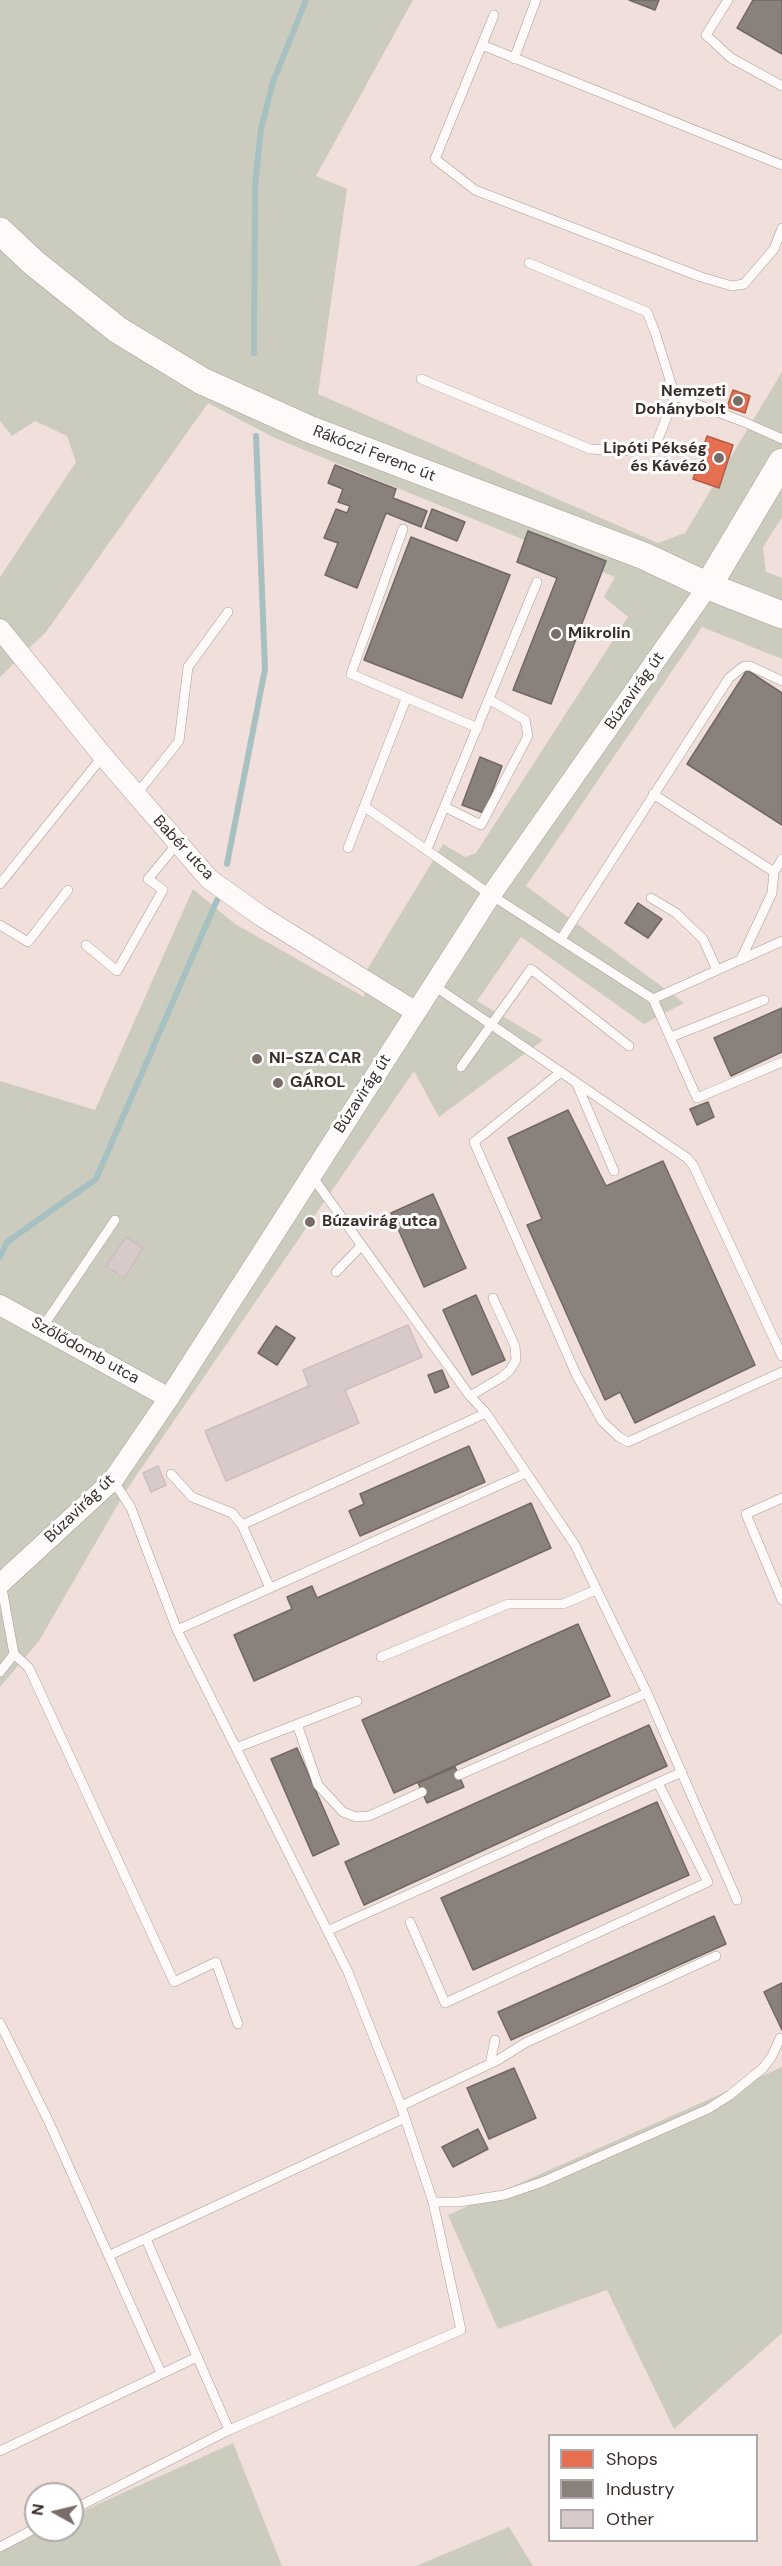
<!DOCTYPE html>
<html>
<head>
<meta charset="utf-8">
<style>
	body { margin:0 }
	#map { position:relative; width:782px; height:2566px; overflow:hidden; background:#f0dfda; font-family:"DM Sans",sans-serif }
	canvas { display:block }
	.legend { position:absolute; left:548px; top:2434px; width:210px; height:108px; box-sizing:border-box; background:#fff; border:2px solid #b0abaa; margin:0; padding:8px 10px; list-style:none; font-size:18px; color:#3a2e2a }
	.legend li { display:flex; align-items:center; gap:12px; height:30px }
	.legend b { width:30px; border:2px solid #b0abaa }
	.north { position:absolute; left:24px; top:2482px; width:60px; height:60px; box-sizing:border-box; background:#fff; border:2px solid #b0abaa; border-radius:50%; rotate:278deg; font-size:16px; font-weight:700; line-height:24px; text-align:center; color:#3a2e2a }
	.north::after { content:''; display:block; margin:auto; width:21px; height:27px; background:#7a6c68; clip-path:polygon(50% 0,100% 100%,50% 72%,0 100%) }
</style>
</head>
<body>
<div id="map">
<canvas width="782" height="2566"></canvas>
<ul class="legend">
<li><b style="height:16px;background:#e76f51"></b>Shops</li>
<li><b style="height:16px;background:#8a817c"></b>Industry</li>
<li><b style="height:16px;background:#d8cacb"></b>Other</li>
</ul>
<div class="north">N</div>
</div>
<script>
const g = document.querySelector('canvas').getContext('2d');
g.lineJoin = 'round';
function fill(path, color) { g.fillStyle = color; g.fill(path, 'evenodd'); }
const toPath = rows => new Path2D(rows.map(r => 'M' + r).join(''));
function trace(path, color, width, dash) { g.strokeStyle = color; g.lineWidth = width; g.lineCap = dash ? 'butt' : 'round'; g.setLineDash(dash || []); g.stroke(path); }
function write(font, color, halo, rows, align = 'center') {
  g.font = font + ' "DM Sans",sans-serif'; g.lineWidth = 6; g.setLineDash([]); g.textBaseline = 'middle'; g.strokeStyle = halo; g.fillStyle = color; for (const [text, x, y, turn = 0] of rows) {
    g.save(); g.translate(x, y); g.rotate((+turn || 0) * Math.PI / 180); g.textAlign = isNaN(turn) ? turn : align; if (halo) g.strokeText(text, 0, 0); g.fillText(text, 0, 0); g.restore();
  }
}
const green = toPath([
	[0,0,413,0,316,176,347,189,318,394,658,543,685,533,782,372,782,517,763,547,766,572,782,578,782,659,702,627,526,886,684,1003,644,1024,521,937,477,1001,543,1040,439,1117,414,1071,125,1492,39,1641,0,1687,0,1081,95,1110,193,889,235,924,364,997,368,968,443,844,465,857,476,853,628,617,604,597,615,577,275,438,208,403,46,632,0,677,0,577,76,462,67,436,35,421,12,436,0,421],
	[782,2067,782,2333,674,2429,607,2290,498,2329,448,2215],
	[233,2443,282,2566,0,2566,0,2548,41,2530,72,2530,72,2516],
	[509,2527,533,2566,416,2566]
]);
const shops = toPath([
	[733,390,750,396,745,413,727,407,733,390],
	[707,436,733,445,719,488,693,479,707,436]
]);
const industry = toPath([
	[629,0,659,0,655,10,629,0],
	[753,0,782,0,782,54,737,28,753,0],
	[335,465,396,489,393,498,427,511,421,527,386,513,357,588,325,575,338,543,324,538,336,509,347,513,350,506,338,502,343,489,328,483,335,465],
	[432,509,465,522,457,541,425,528,432,509],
	[528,531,606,561,551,704,513,690,557,578,517,562,528,531],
	[411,537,510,575,462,698,364,660,411,537],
	[747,670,782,693,782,825,687,764,747,670],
	[480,757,502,766,484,813,462,805,480,757],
	[638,903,662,919,648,938,625,923,638,903],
	[782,1008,782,1052,731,1076,714,1038,782,1008],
	[708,1102,714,1117,697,1125,690,1109,708,1102],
	[568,1110,606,1186,663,1161,755,1365,635,1423,620,1392,605,1400,527,1225,542,1219,508,1138,568,1110],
	[433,1194,466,1268,424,1287,391,1213,433,1194],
	[476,1295,505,1360,472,1375,443,1310,476,1295],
	[276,1326,295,1338,277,1365,258,1353,276,1326],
	[442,1370,449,1387,435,1393,428,1375,442,1370],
	[469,1446,485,1482,360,1536,349,1511,364,1504,360,1494,469,1446],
	[531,1503,551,1548,254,1681,234,1635,292,1609,287,1597,312,1586,317,1598,531,1503],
	[578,1624,610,1696,394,1793,362,1720,578,1624],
	[649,1725,667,1766,364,1905,345,1862,649,1725],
	[297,1748,339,1844,313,1856,271,1759,297,1748],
	[455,1767,464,1787,427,1803,418,1783,455,1767],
	[657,1802,689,1875,473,1970,441,1898,657,1802],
	[714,1916,726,1944,511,2040,498,2012,714,1916],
	[782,1983,782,2030,764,1992,782,1983],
	[514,2068,536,2118,489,2139,467,2088,514,2068],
	[478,2129,488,2149,453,2167,442,2147,478,2129]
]);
const stream = toPath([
	[254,353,255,186,261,129,273,82,306,0],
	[227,864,265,669,256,436],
	[0,1257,7,1242,96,1179,217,900]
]);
const building = toPath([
	[126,1237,143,1248,124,1278,106,1266,126,1237],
	[408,1325,422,1357,345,1390,359,1423,226,1481,205,1431,309,1386,303,1370,408,1325],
	[158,1466,166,1485,151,1492,143,1473,158,1466]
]);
const lane = toPath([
	[728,0,706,35,731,58,782,86],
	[494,15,435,159,475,190,701,277,732,286,744,284,774,249,782,228],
	[482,45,782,165],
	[514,59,536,0],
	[529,263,647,312,655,332,675,396],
	[421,379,590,449,624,451,656,444,675,396,744,422,782,439],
	[403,529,351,674,478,728],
	[653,794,774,872,782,859],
	[136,795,179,741,188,667,228,612],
	[365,807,491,895,653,999,697,1098,782,1062],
	[445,807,481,825,528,736,525,720,490,700],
	[348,848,406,699],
	[427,849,537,582],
	[0,884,103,756],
	[651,898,676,913,703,939,717,970],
	[0,925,28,942,68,890],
	[561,939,729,678,744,666,750,666,782,681],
	[86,945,117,971,163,890,148,879,177,844],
	[741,959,772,893,774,872],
	[433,985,687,1158,693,1165,782,1356],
	[653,999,782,941],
	[671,1037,764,1000],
	[461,1067,531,969,629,1046],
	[561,1072,474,1142,576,1374,602,1421,619,1437,628,1442,782,1372],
	[576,1082,614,1171],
	[312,1176,470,1396,486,1413,575,1545,647,1693,737,1900],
	[336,1272,361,1246],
	[42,1328,115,1220],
	[470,1396,502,1377,510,1370,516,1360,515,1346,493,1298],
	[171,1474,192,1497,232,1513,242,1525,270,1588],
	[782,1498,746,1514,782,1600],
	[242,1525,486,1413],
	[177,1630,526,1473],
	[14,1654,29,1668,174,1982,216,1962,238,2024],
	[381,1657,508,1604,563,1604,596,1590],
	[0,1672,14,1654,1,1583],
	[297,1724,318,1785,343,1812,356,1817,369,1816,422,1792],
	[236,1748,357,1701],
	[459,1775,647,1693],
	[410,1922,445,2003,708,1882,658,1783],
	[327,1931,682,1772],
	[0,2023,48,2120,161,2373],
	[490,2064,495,2040],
	[401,2106,498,2060,525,2043,716,1956],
	[433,2202,459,2202,504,2195,542,2182,708,2109,730,2095,763,2068,772,2056,780,2038],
	[146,2239,229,2430],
	[110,2255,405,2118],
	[0,2451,197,2357],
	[72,2510,229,2430,461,2330,433,2202,401,2106,348,1972,177,1630,131,1508,113,1480],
	[0,2547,36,2528]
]);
const street = toPath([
	[0,629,103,756,209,879,261,916,416,1012],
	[0,1305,169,1398],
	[0,1584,113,1480,169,1398,491,895,708,586]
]);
const secondary = toPath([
	[0,231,34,263,118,330,202,381,309,429,644,556,708,586,782,615],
	[708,586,782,462]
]);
const markers = [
	[738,401,6,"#7a6c68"],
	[719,458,6,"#7a6c68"],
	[556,634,6,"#7a6c68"],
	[257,1059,6,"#7a6c68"],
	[278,1083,6,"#7a6c68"],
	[310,1222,6,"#7a6c68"]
];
const poiNames = [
	["Nemzeti",726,392,"right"],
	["Dohánybolt",726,410,"right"],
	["Lipóti Pékség",707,449,"right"],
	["és Kávézó",707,467,"right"],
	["Mikrolin",568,634],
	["NI-SZA CAR",269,1059],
	["GÁROL",290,1083],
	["Búzavirág utca",322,1222]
];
const streetNames = [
	["Rákóczi Ferenc út",374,454,21],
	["Búzavirág út",635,691,-55],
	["Babér utca",183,848,47],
	["Búzavirág út",363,1094,-57],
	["Szőlődomb utca",85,1351,29],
	["Búzavirág út",80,1509,-44]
];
fill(green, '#ccccbe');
fill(shops, '#e76f51');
trace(shops, '#b35c45', 1.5);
fill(industry, '#8a817c');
trace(industry, '#726863', 1.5);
trace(stream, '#a7c0c1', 6);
fill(building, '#d8cacb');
trace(building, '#cbbebe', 1.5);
trace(lane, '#aa9d99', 10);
trace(street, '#aa9d99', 21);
trace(secondary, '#aa9d99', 28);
trace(lane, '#fdfaf9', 9);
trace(street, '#fdfaf9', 20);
trace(secondary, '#fdfaf9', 27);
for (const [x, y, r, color] of markers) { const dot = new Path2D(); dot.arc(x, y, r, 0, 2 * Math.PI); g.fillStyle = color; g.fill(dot); trace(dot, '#fff', 2); }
write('bold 16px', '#3a2e2a', '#fff', poiNames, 'left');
write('16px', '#3a2e2a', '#fff', streetNames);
</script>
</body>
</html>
